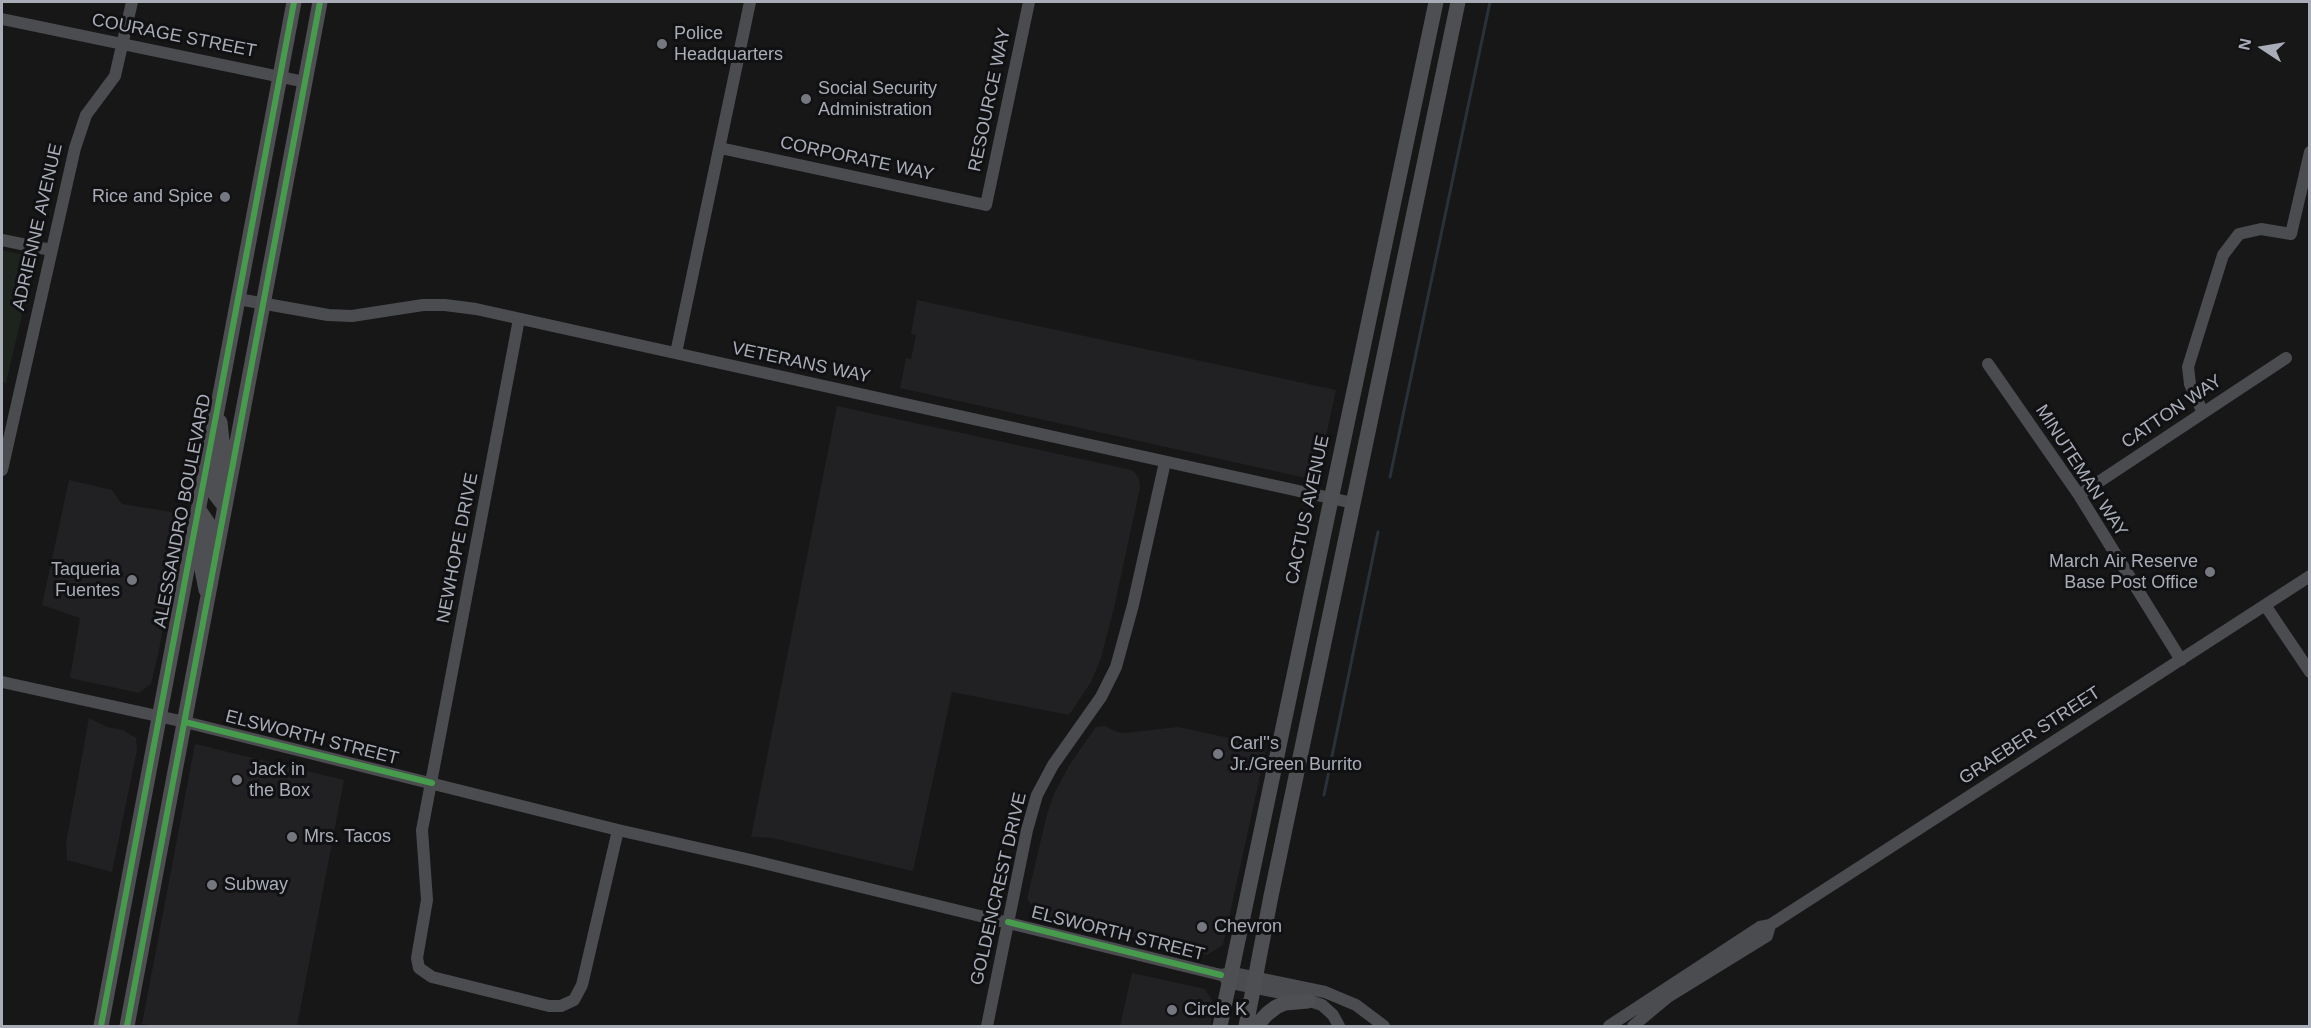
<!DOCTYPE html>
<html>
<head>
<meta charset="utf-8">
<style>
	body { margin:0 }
	#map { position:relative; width:2311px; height:1028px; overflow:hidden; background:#171717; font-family:Arial,sans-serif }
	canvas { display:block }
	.frame { position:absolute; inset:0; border:3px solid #a8adb8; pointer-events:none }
	.north { position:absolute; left:2233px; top:18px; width:60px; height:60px; -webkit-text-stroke:4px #111113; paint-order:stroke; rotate:282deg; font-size:16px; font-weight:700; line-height:24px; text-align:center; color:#a8adb8 }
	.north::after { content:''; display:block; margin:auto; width:21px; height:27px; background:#a8adb8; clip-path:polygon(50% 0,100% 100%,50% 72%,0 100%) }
</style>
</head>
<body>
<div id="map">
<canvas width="2311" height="1028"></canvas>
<div class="frame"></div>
<div class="north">N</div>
</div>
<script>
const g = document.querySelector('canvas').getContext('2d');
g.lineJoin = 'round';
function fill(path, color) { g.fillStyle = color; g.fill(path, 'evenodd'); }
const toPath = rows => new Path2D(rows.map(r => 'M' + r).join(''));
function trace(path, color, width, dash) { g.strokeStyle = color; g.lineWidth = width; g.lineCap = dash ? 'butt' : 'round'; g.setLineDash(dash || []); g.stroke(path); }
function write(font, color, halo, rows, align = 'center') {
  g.font = font + ' Arial,sans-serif'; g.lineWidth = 6; g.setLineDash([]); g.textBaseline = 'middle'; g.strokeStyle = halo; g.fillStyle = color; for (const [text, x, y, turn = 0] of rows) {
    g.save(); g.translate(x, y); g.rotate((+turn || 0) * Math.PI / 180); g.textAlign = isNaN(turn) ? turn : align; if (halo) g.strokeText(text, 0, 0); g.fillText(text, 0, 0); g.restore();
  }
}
const built = toPath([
	[917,300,1336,390,1320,464,1306,478,900,388,906,358,911,359,916,335,911,334],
	[837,406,1132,470,1139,478,1140,488,1114,608,1101,658,1091,682,1069,715,952,692,913,871,772,838,751,837],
	[69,480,112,490,122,504,184,514,159,650,151,684,139,693,70,678,80,618,42,605],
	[89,718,107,727,123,730,136,738,137,750,112,872,67,860,66,843],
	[1105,726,1117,732,1125,733,1178,727,1262,745,1266,749,1223,945,1207,955,1039,914,1027,899,1047,814,1055,792,1070,764,1096,727],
	[195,744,344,780,297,1026,154,1026,142,1024],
	[1132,973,1205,989,1215,1005,1210,1026,1120,1026]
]);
const green = toPath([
	[2,250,24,255,23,259,31,266,32,272,6,383,2,382]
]);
const stream = toPath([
	[1390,477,1490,2],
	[1324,795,1378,532]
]);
const minor = toPath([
	[2,19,305,82],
	[720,148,986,205,1029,2],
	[2,240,51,250],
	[238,299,328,315,352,316,423,305,445,305,476,309,1353,503],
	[519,319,422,830,427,900,417,958,419,968,432,977,549,1006,561,1006,574,1000,582,985,618,830],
	[676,353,750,2],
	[1988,364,2079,495,2181,660],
	[2203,413,2190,384,2188,367,2223,255,2239,234,2261,229,2291,234,2310,152],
	[2,470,75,148,86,115,115,76,132,2],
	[2079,495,2286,358],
	[2265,605,2310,672],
	[2,682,185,722,618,830,751,860,1221,975,1233,973,1325,992,1356,1005,1384,1026],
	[1225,978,1231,983,1292,995,1322,1005,1333,1015,1339,1026],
	[987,1026,1027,830,1037,795,1053,765,1101,697,1116,667,1133,605,1165,462],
	[1609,1026,1760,927,1770,925,2310,576],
	[1633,1026,1668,997,1767,936,1770,925]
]);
const major = toPath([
	[220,422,223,450,215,494,225,507],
	[199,510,210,526,202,569,206,590],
	[101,1026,294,2],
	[127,1026,320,2],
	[1220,1026,1436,2],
	[1246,1026,1271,896,1458,2],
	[1256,1026,1267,1014,1276,1007,1285,1003,1308,1001]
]);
const cycleway = toPath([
	[185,722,432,783],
	[1008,922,1221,975],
	[101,1026,294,2],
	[127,1026,320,2]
]);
const markers = [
	[662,44,6,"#757880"],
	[806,99,6,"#757880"],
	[225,197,6,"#757880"],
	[2210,572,6,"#757880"],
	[132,580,6,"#757880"],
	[1218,754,6,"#757880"],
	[237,780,6,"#757880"],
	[292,837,6,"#757880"],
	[212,885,6,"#757880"],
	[1202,927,6,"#757880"],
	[1172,1010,6,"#757880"]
];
const poiNames = [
	["Police",674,34],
	["Headquarters",674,55],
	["Social Security",818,89],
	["Administration",818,110],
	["Rice and Spice",213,197,"right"],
	["March Air Reserve",2198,562,"right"],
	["Base Post Office",2198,583,"right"],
	["Taqueria",120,570,"right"],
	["Fuentes",120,591,"right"],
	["Carl''s",1230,744],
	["Jr./Green Burrito",1230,765],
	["Jack in",249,770],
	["the Box",249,791],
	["Mrs. Tacos",304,837],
	["Subway",224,885],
	["Chevron",1214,927],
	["Circle K",1184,1010]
];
const streetNames = [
	["COURAGE STREET",174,36,11],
	["RESOURCE WAY",990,100,-78],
	["CORPORATE WAY",857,159,12],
	["ADRIENNE AVENUE",38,227,-77],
	["VETERANS WAY",801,363,12],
	["CATTON WAY",2172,412,-34],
	["MINUTEMAN WAY",2081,471,57],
	["CACTUS AVENUE",1308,510,-78],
	["ALESSANDRO BOULEVARD",183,511,-79],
	["NEWHOPE DRIVE",458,548,-79],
	["GRAEBER STREET",2030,736,-33],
	["ELSWORTH STREET",312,738,14],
	["GOLDENCREST DRIVE",999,889,-77],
	["ELSWORTH STREET",1118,934,14]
];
fill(built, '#212123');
fill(green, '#1d241e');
trace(stream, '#2a3239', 3);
trace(minor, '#4b4c50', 12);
trace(major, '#4d4f52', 15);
trace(cycleway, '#469c4c', 6);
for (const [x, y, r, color] of markers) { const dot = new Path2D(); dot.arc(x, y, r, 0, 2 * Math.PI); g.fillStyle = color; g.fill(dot); trace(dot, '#111113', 2); }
write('18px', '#a8adb8', '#111113', poiNames, 'left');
write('18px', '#a8adb8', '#111113', streetNames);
</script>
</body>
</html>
